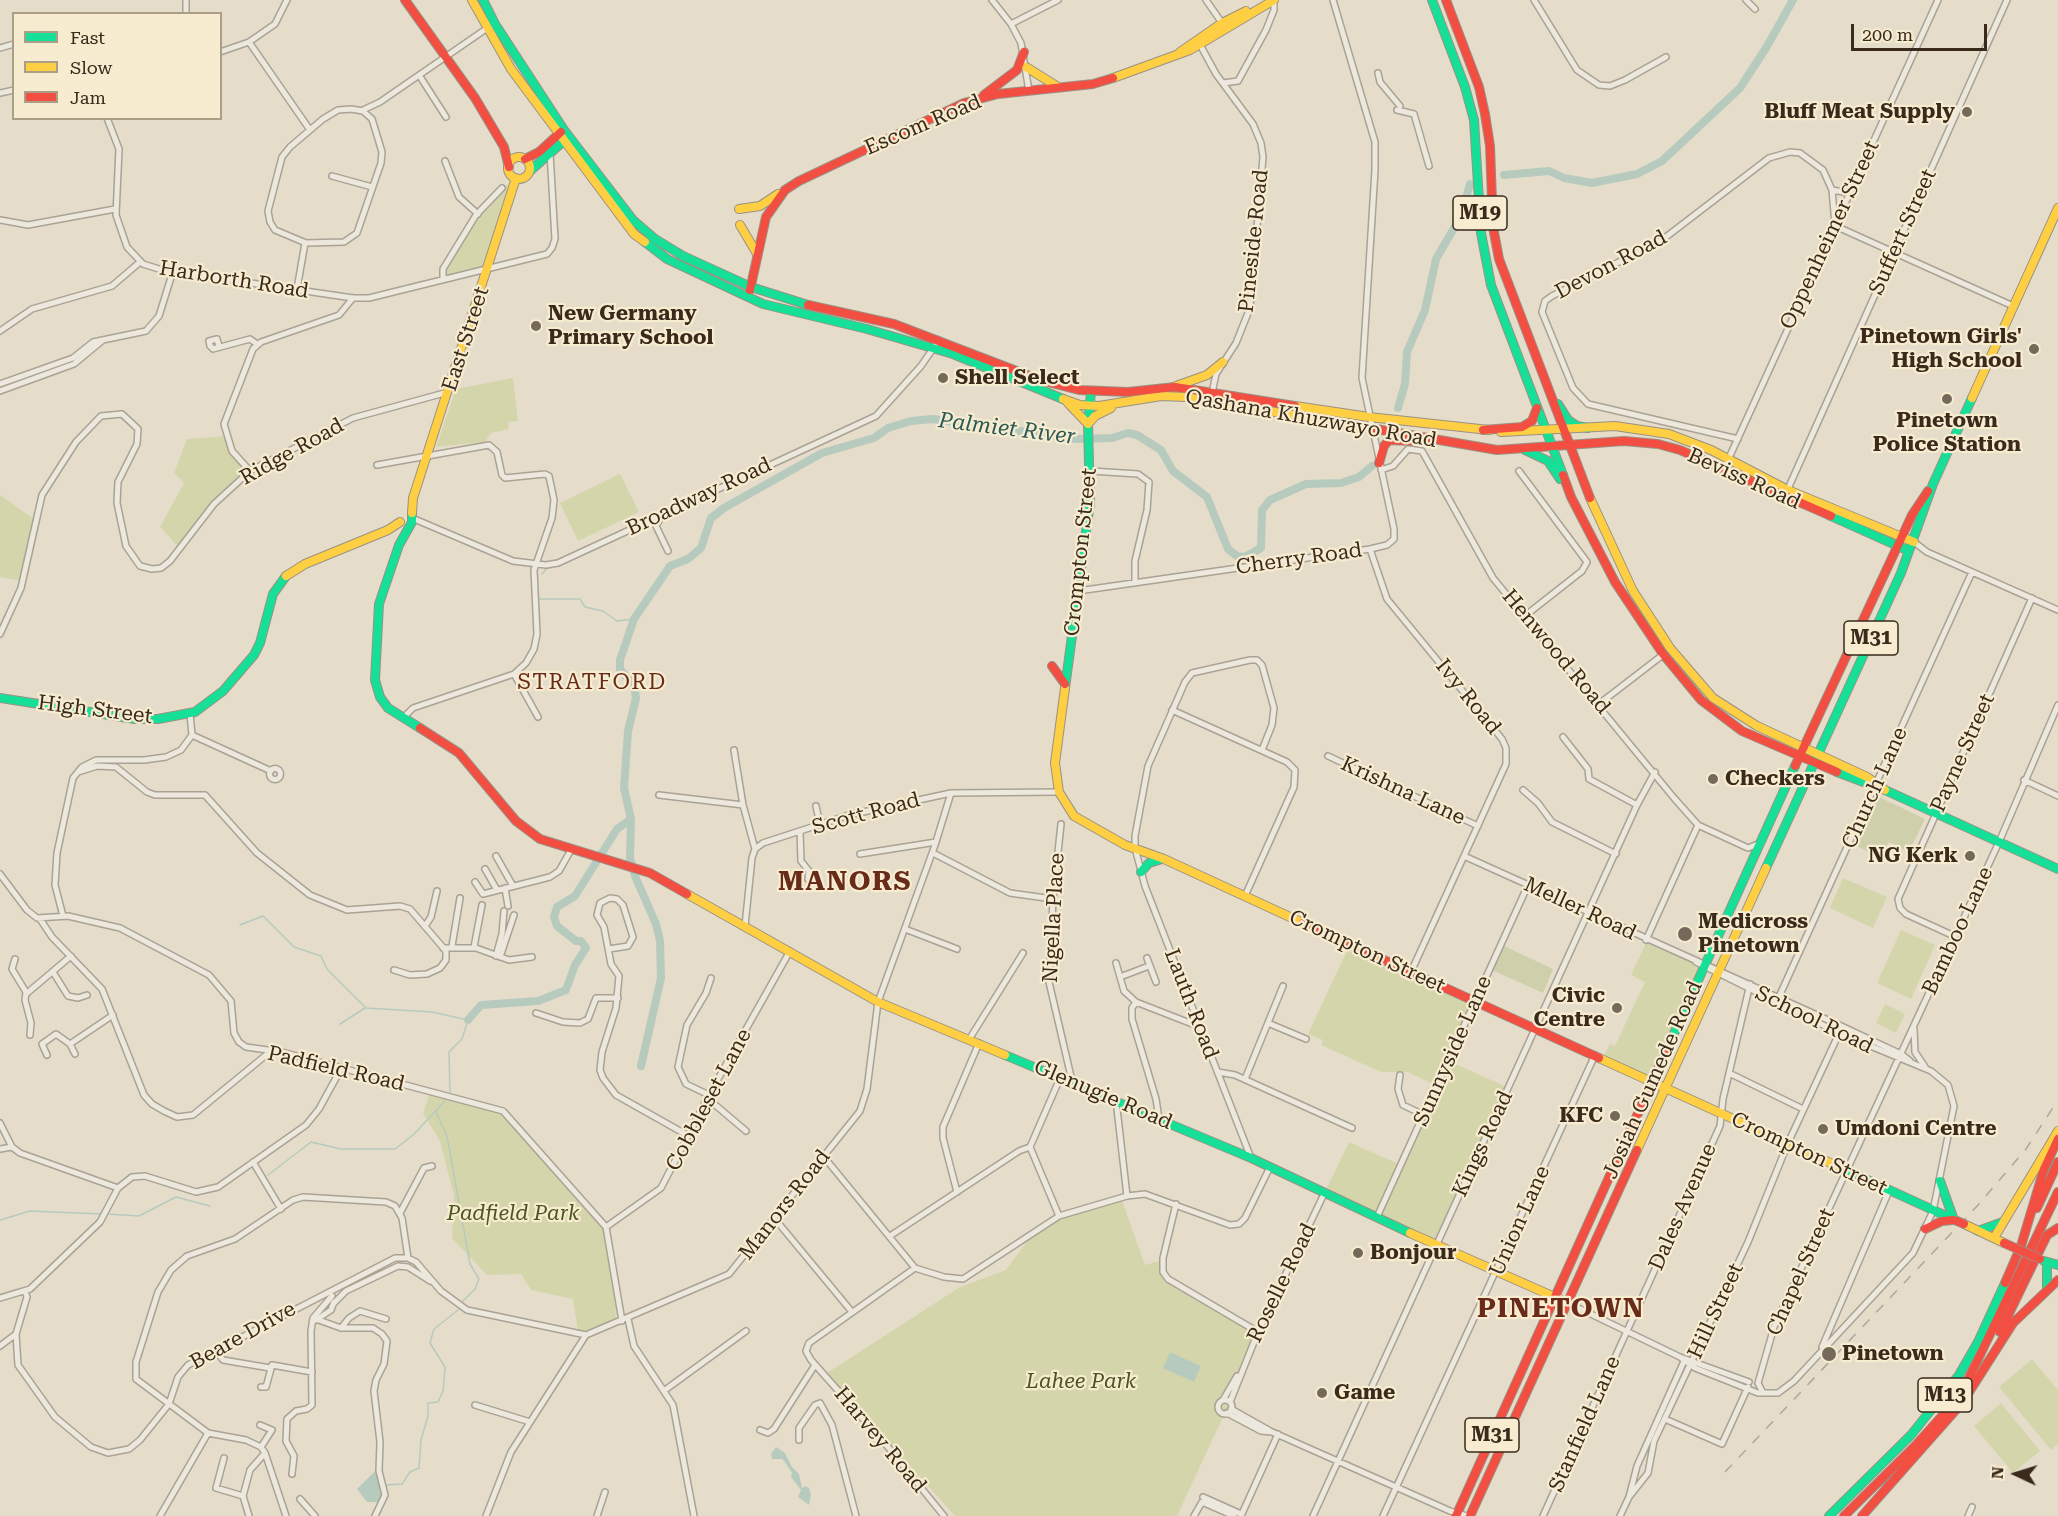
<!DOCTYPE html>
<html>
<head>
<meta charset="utf-8">
<style>
	body { margin:0 }
	#map { position:relative; width:2058px; height:1516px; overflow:hidden; background:#e5ddca; font-family:"Roboto Serif",serif }
	canvas { display:block }
	.legend { position:absolute; left:12px; top:12px; width:210px; height:108px; box-sizing:border-box; background:#f7eccf; border:2px solid #ab9e87; margin:0; padding:8px 10px; list-style:none; font-size:18px; color:#392a1c }
	.legend li { display:flex; align-items:center; gap:12px; height:30px }
	.legend b { width:30px; border:2px solid #ab9e87 }
	.north { position:absolute; left:1986px; top:1444px; width:60px; height:60px; -webkit-text-stroke:4px #f7eccf; paint-order:stroke; rotate:274deg; font-size:16px; font-weight:700; line-height:24px; text-align:center; color:#392a1c }
	.north::after { content:''; display:block; margin:auto; width:21px; height:27px; background:#392a1c; clip-path:polygon(50% 0,100% 100%,50% 72%,0 100%) }
	.scale { position:absolute; left:1851px; top:24px; width:136px; height:27px; box-sizing:border-box; border:3px solid #392a1c; border-top:0; padding-left:8px; font-size:18px; line-height:21px; white-space:nowrap; color:#392a1c; -webkit-text-stroke:4px #f7eccf; paint-order:stroke }
</style>
</head>
<body>
<div id="map">
<canvas width="2058" height="1516"></canvas>
<ul class="legend">
<li><b style="height:8px;background:#16e098"></b>Fast</li>
<li><b style="height:8px;background:#ffcf43"></b>Slow</li>
<li><b style="height:8px;background:#f24e42"></b>Jam</li>
</ul>
<div class="north">N</div>
<div class="scale">200 m</div>
</div>
<script>
const g = document.querySelector('canvas').getContext('2d');
g.lineJoin = 'round';
function fill(path, color) { g.fillStyle = color; g.fill(path, 'evenodd'); }
const toPath = rows => new Path2D(rows.map(r => 'M' + r).join(''));
function trace(path, color, width, dash) { g.strokeStyle = color; g.lineWidth = width; g.lineCap = dash ? 'butt' : 'round'; g.setLineDash(dash || []); g.stroke(path); }
function write(font, color, halo, rows, align = 'center') {
  g.font = font + ' "Roboto Serif",serif'; g.lineWidth = 4.5; g.setLineDash([]); g.textBaseline = 'middle'; g.strokeStyle = halo; g.fillStyle = color; for (const [text, x, y, turn = 0] of rows) {
    g.save(); g.translate(x, y); g.rotate((+turn || 0) * Math.PI / 180); g.textAlign = isNaN(turn) ? turn : align; if (halo) g.strokeText(text, 0, 0); g.fillText(text, 0, 0); g.restore();
  }
}
const green = toPath([
	[506,185,513,186,489,268,443,279,442,273,478,213],
	[513,378,518,421,508,422,509,429,491,433,485,442,436,447,456,389],
	[226,436,229,444,249,471,231,486,180,549,160,527,184,483,174,473,187,439],
	[620,474,639,512,578,541,560,503],
	[0,495,35,520,22,581,0,577],
	[1843,878,1887,897,1873,928,1830,908],
	[1901,930,1935,945,1911,999,1877,983],
	[1647,941,1703,965,1651,1081,1602,1059,1610,1044,1615,1046,1645,982,1631,975],
	[1350,944,1476,1002,1449,1061,1509,1088,1437,1245,1324,1194,1349,1142,1401,1165,1437,1086,1408,1072,1381,1072,1321,1045,1323,1040,1308,1034],
	[1885,1004,1905,1014,1896,1033,1876,1023],
	[430,1093,492,1109,505,1115,605,1228,610,1242,616,1319,585,1332,578,1331,573,1299,531,1290,521,1274,487,1275,452,1238,454,1196,440,1141,423,1113],
	[1121,1198,1145,1265,1163,1260,1168,1279,1258,1332,1228,1400,1232,1409,1222,1419,1177,1516,955,1516,827,1373,960,1287,1006,1270,1034,1232,1059,1216],
	[2032,1359,2058,1390,2058,1444,2051,1450,1999,1387],
	[2001,1403,2040,1451,2013,1473,1974,1426]
]);
const cemetery = toPath([
	[1877,796,1925,819,1909,852,1889,842,1881,858,1853,844],
	[1504,946,1553,969,1543,993,1492,970]
]);
const water = toPath([
	[1170,1352,1201,1366,1194,1382,1163,1368],
	[776,1447,785,1453,792,1467,799,1474,802,1488,806,1486,809,1488,811,1495,809,1505,798,1497,801,1490,791,1477,792,1473,785,1462,782,1459,772,1459,771,1454],
	[374,1472,378,1473,382,1491,380,1502,367,1502,357,1489]
]);
const stream = toPath([
	[542,574,547,568],
	[539,599,580,599,585,607,603,611,617,621,634,619],
	[240,925,263,916,294,947,321,956,327,969,366,1008,432,1012,468,1020,462,1039,449,1052,450,1092],
	[340,1024,365,1008],
	[436,1112,447,1136,470,1264,479,1279,475,1289,463,1301],
	[268,1175,311,1142,341,1149,395,1149,413,1135,445,1101],
	[107,1214,139,1216,176,1197,210,1206],
	[0,1220,30,1211,102,1214],
	[386,1485,402,1484,410,1472,419,1468,421,1440,428,1416,428,1403,438,1402,443,1391,445,1367,430,1343,434,1329,458,1310]
]);
const river = toPath([
	[1504,175,1549,171,1564,178,1592,183,1637,174,1662,161,1740,88,1766,48,1793,0],
	[1398,408,1405,384,1407,352,1425,310,1436,259,1461,216,1470,184],
	[631,819,630,858,635,876,656,924,660,941,661,978,641,1066],
	[468,1020,481,1005,538,1001,566,990,575,965,586,948,581,941,576,941,557,926,554,917,557,907,575,896,617,829,631,819,624,788,628,731,636,698,634,686,620,669,620,660,634,619,670,566,688,559,701,548,711,518,724,508,822,453,874,438,888,428,911,421,933,419,1077,439,1112,438,1128,433,1137,435,1161,450,1173,471,1207,497,1228,549,1237,556,1245,557,1261,548,1262,510,1270,500,1306,484,1341,483,1359,477,1372,466]
]);
const street = toPath([
	[186,0,186,14],
	[992,0,1011,24,1021,43,1029,91],
	[1206,0,1222,23],
	[1534,0,1577,70,1599,85,1610,86,1625,80,1666,57],
	[1746,0,1755,9],
	[1011,24,1058,0],
	[1198,41,1216,74,1253,124,1261,143,1263,157,1250,308,1236,343,1216,374,1212,393],
	[249,42,310,130],
	[0,48,14,44],
	[220,52,249,42,275,24,287,0],
	[1378,73,1380,82,1400,106],
	[419,75,446,117],
	[1223,83,1238,81,1266,30,1274,10,1274,0],
	[0,93,14,90],
	[351,109,363,111,372,119,382,152,381,163,357,233,344,242,306,243,275,230,270,222,268,211,282,157,290,147,323,119,338,110,351,109],
	[363,110,380,102,486,29],
	[1397,110,1414,114,1429,166],
	[107,118,119,149,116,215,127,247,143,264,162,270,353,298,369,298,547,254,552,248,555,239,550,153],
	[445,161,459,197,478,214],
	[332,176,372,187],
	[1832,190,1849,193],
	[0,220,28,225,115,209],
	[443,279,443,269,476,215,502,188],
	[297,289,305,243],
	[0,331,32,309,112,286,140,262],
	[219,346,217,339,209,341,210,346,213,349,250,339,257,344],
	[0,384,73,358,93,342,146,331,159,316,173,271],
	[0,391,74,364,103,340],
	[1738,439,1588,404,1573,388,1542,312,1545,301,1552,296,1662,240,1769,158,1790,152,1800,153,1823,170,1832,190,1835,224,1842,229,2013,306],
	[377,465,489,445,497,452,502,475,505,478,545,474,549,476,554,500,552,518,534,570,537,634,534,649,526,663,514,674,413,708,403,718],
	[1381,470,1393,466,1408,449,1422,451,1493,578,1674,798,1698,825,1748,848,1758,844],
	[250,471,232,451,224,424,253,349,261,342,339,315,353,298],
	[1091,471,1138,474,1149,482,1147,510,1135,561,1135,583],
	[1519,471,1587,562,1582,571,1526,615],
	[1723,471,1938,0],
	[1787,491,2007,0],
	[663,513,656,526,668,551],
	[412,518,513,561,546,565,558,563,876,416,921,366,939,340],
	[1914,542,1927,552,2058,610],
	[1370,549,1387,599,1502,739,1506,748,1506,764,1411,972],
	[1078,591,1370,549,1387,545,1394,539,1394,529,1362,378,1375,170,1375,142,1333,0],
	[0,634,21,588,42,495,76,442,101,416,122,414,138,429,137,444,118,482,117,503,126,546,140,566,152,569,161,568,170,561,214,504,250,471,353,418,448,392],
	[514,674,538,717],
	[1599,704,1664,654],
	[1172,710,1287,762,1295,770,1294,787,1245,896],
	[190,714,192,735,271,771],
	[1563,737,1588,769,1589,779,1637,805],
	[734,750,743,805,755,849],
	[1328,756,1478,826],
	'269.5 774a5.5 5.5 0 1 1 11 0a5.5 5.5 0 1 1-11 0Z',
	[78,772,97,766,116,767,147,792,155,795,205,795,257,853,310,895,347,910,400,906,410,909,446,951,446,960,440,968,427,974,410,975,394,970],
	[2024,780,2058,796],
	[1523,790,1538,803,1552,822,1616,854],
	[659,795,743,805],
	[816,806,820,825],
	[1061,824,1053,899,1049,982,1072,1081],
	[800,831,801,861,809,871,808,879],
	[933,853,1010,893,1053,899],
	[860,854,936,842],
	[496,856,513,886],
	[1464,856,1839,1025,1901,1054,1910,1061],
	[485,869,497,890],
	[0,874,27,910,37,918,68,916,120,928,209,975,231,1001,234,1033,239,1042,246,1047,282,1052,503,1111,606,1227,622,1321],
	[475,882,483,894,550,877,559,871,571,850],
	[505,888,508,906],
	[63,916,55,885,57,853,73,778,82,767,96,760,144,760,166,757,181,750,192,735],
	[40,919,52,937,102,989,144,1095,152,1104,164,1111,177,1117,193,1115,271,1051],
	[425,926,431,917,437,891],
	[745,926,752,858,755,849,763,843,849,815,951,793,1059,792],
	[905,929,957,949],
	[1954,936,1906,914,1900,908,1898,899,2032,598],
	[1646,940,1698,825],
	[452,946,460,898],
	[474,947,482,905],
	[443,948,476,948,509,960,532,957],
	[609,949,628,946,633,937,623,905,617,899,610,898,600,903,597,915,604,927,611,964,619,976,616,1008,602,1052,600,1070,603,1078,616,1095,687,1135],
	[496,956,502,934,504,911],
	[500,957,514,915],
	[1147,958,1156,982],
	[15,959,12,969,26,992,25,1000,31,1023,30,1035],
	[1116,963,1124,991,1136,1002],
	[53,972,68,996,78,998,87,995],
	[1120,977,1149,966],
	[26,994,71,956],
	[1778,999,1972,572],
	[536,1013,563,1022,580,1023,588,1019,596,998,618,998],
	[1268,1023,1306,1039],
	[1914,1029,1915,1052,1925,1067],
	[970,1038,1023,953],
	[70,1044,113,1015],
	[47,1055,42,1044,56,1034,70,1044,75,1054],
	[1218,1072,1235,1075,1352,1128],
	[1729,1073,1803,1109],
	[1400,1075,1398,1089,1403,1105,1424,1115],
	[1245,1079,1283,986],
	[709,1095,686,1084,678,1067,687,1025,706,993,711,978],
	[707,1098,746,1131],
	[1116,1100,1127,1196],
	[1159,1119,1156,1099,1132,1019,1132,1008,1136,1002,1200,1027],
	[0,1123,12,1147,20,1153,118,1188],
	[1030,1147,1059,1216],
	[0,1149,12,1147],
	[824,1157,915,1268],
	[1251,1158,1145,886,1135,848,1135,836,1148,766,1185,682,1192,673,1250,660,1257,660,1262,665,1274,708,1272,725,1262,750],
	[253,1162,281,1209],
	[957,1192,943,1138,943,1127,979,1043],
	[1176,1204,1163,1258,1163,1272,1168,1279,1258,1332],
	[400,1213,424,1168,432,1166],
	[1377,1217,1528,885],
	[775,1219,852,1312],
	[606,1227,661,1188,709,1095,790,951],
	[890,1236,1019,1151,1030,1147,1061,1076],
	[25,1291,27,1297,16,1334,18,1365,55,1417,91,1447,108,1453,129,1449,140,1440,169,1404,178,1377,188,1365,395,1258,408,1258,416,1262,441,1291,467,1310,586,1335],
	[0,1298,30,1289,100,1222,118,1188,132,1177,145,1176,196,1192,218,1187,306,1125,319,1109,342,1067],
	[334,1303,346,1291,398,1266,408,1267,430,1281],
	[1568,1303,1680,1357,1749,1382],
	[313,1318,341,1328,373,1328,382,1334,387,1341,384,1364,376,1380,374,1391,380,1442,379,1471,385,1495,375,1516],
	[628,1319,634,1346,673,1405,694,1516],
	[316,1320,331,1310,334,1302],
	[341,1328,349,1318,360,1311,386,1319],
	[0,1346,16,1334],
	[1822,1347,1889,1191],
	[215,1350,223,1360,270,1368],
	[1680,1357,1695,1368,1758,1393,1778,1393,1794,1381,1913,1253,1933,1211,1954,1106,1948,1085,1931,1071,1839,1033,1696,962],
	[261,1387,266,1387,272,1365,312,1372],
	[665,1390,746,1331],
	[1763,1393,1758,1383,1774,1327,1999,842,2058,705],
	[1223,1400,1237,1376],
	'1218 1407a7 7 0 1 1 14 0a7 7 0 1 1-14 0Z',
	[1230,1402,1258,1332,1324,1194],
	[475,1405,530,1422],
	[1231,1409,1272,1432,1450,1511,1467,1516],
	[1227,1413,1261,1431,1272,1432],
	[1665,1419,1722,1444,1748,1387],
	[260,1425,272,1430,261,1447],
	[760,1430,768,1433,774,1429,815,1365],
	[799,1440,799,1428,815,1405,820,1403,832,1425,856,1516],
	[224,1458,216,1488,243,1496],
	[292,1474,294,1456,286,1441,287,1419,296,1411,307,1409,312,1405,311,1331,313,1318,332,1296],
	[1203,1497,1241,1514],
	[1629,1497,1648,1473,1654,1441,1748,1242,1788,1143,1842,1027],
	[300,1499,315,1516],
	[160,1516,208,1433],
	[249,1516,243,1496,250,1470,265,1453],
	[286,1516,265,1453,261,1447,246,1440,208,1433,136,1379,136,1362,158,1292,171,1270,187,1256,235,1239,293,1200,303,1197,386,1202,395,1206,402,1218,408,1258],
	[486,1516,511,1452,586,1335,729,1274,860,1111,867,1089,878,1002,935,845,951,793],
	[597,1516,605,1492],
	[944,1516,888,1447,811,1360,806,1351,809,1343,915,1268,944,1277,963,1279,1059,1216,1127,1196,1145,1194,1230,1225,1239,1224,1245,1218,1270,1167],
	[1194,1516,1202,1502,1234,1516],
	[1241,1516,1278,1434],
	[1313,1516,1637,805,1655,772],
	[1383,1516,1595,1055],
	[1543,1516,1720,1126,1723,1099,1750,984],
	[1620,1516,1629,1497,1637,1466,1685,1359],
	[1968,1516,1972,1507]
]);
const fast = toPath([
	[483,0,495,24,564,130,633,220,655,239,683,256,751,287,808,305],
	[1432,0,1465,87,1474,120,1481,233,1491,285,1563,475],
	[530,171,566,139],
	[645,242,667,259,763,304,867,329,953,354,1063,399],
	[1558,404,1568,420,1577,426,1588,428],
	[1525,450,1548,461,1560,479],
	[412,513,412,522,399,545,379,604,375,680,380,697,388,708,420,728],
	[1831,516,1909,551],
	[1065,688,1090,502,1088,424,1091,392],
	[0,698,135,719,158,719,195,712,223,691,254,655,260,643,273,594,286,576],
	[1837,772,1885,790,2058,869],
	[1766,868,1901,573,1933,484,1972,398],
	[1141,872,1149,863,1162,859],
	[1672,1038,1795,766],
	[1005,1055,1251,1158,1410,1233],
	[1837,1166,1957,1221],
	[1940,1181,1954,1220],
	[1978,1231,2003,1222],
	[2044,1261,2058,1265],
	[2047,1262,2047,1287],
	[1829,1516,1911,1435,1959,1375,1978,1342,2005,1283]
]);
const slow = toPath([
	[472,0,511,69,634,234,645,242],
	[1180,52,1222,23,1246,11],
	[1026,67,1058,87],
	[1113,78,1190,50,1274,0],
	'508 168a11 11 0 1 1 22 0a11 11 0 1 1-22 0Z',
	[739,209,760,206,778,194],
	[740,225,756,252],
	[1176,386,1207,375,1223,362],
	[1972,398,2058,208],
	[1063,399,1080,405,1099,406,1161,396,1186,397,1376,429],
	[1068,403,1088,424],
	[1295,406,1369,417,1489,430],
	[1088,424,1095,416,1111,408],
	[1501,432,1615,426,1669,434,1711,450,1788,490,1914,542],
	[1590,498,1633,591,1670,648,1713,698,1757,726,1867,777,1885,790],
	[412,513,413,498,516,178],
	[286,576,305,564,388,530,400,522],
	[1065,688,1055,763,1059,792,1074,816,1125,845,1164,859,1303,923],
	[687,894,878,1002,1005,1055],
	[1599,1058,1837,1166],
	[1637,1150,1766,868],
	[1964,1224,2004,1243],
	[1410,1233,1568,1303],
	[1994,1238,2058,1131]
]);
const jam = toPath([
	[405,0,475,98,504,147,509,167],
	[1446,0,1479,87,1485,114,1490,146,1493,227,1499,259,1590,498],
	[984,95,1017,70,1024,52],
	[525,159,539,152,561,132],
	[750,290,766,217,785,190,799,181,964,103,998,94,1093,84,1113,78],
	[808,305,894,324,1040,380,1079,390,1128,392,1175,387,1295,406],
	[1376,429,1497,450,1624,441,1658,444,1680,450,1831,516],
	[1483,430,1522,427,1532,421,1537,408],
	[1379,463,1384,446,1389,440,1411,441],
	[1563,475,1571,497,1615,582,1663,654,1701,700,1742,731,1837,772],
	[1052,666,1065,684],
	[420,728,459,753,516,821,540,839,650,873,687,894],
	[1795,766,1912,515,1928,491],
	[1303,923,1599,1058],
	[2037,1208,2058,1162],
	[1925,1229,1942,1221,1953,1220],
	[2005,1283,2021,1246,2044,1169,2058,1139],
	[2000,1332,2047,1235,2058,1228],
	[1456,1516,1672,1038],
	[1470,1516,1637,1150],
	[1844,1516,1916,1445,1942,1416,1968,1380,2058,1192],
	[1862,1516,1962,1403,2013,1323,2058,1280]
]);
const rail = toPath([
	[1725,1472,1978,1205,2026,1149,2058,1100]
]);
const jamBridge = toPath([
	[1957,1221,1964,1224],
	[2004,1243,2040,1259]
]);
const markers = [
	[1967,112,6,"#756959"],
	[536,326,6,"#756959"],
	[2034,349,6,"#756959"],
	[943,378,6,"#756959"],
	[1947,399,6,"#756959"],
	[1713,779,6,"#756959"],
	[1970,856,6,"#756959"],
	[1685,934,8,"#756959"],
	[1617,1008,6,"#756959"],
	[1615,1116,6,"#756959"],
	[1823,1129,6,"#756959"],
	[1358,1253,6,"#756959"],
	[1829,1354,8,"#756959"],
	[1322,1393,6,"#756959"]
];
const shields = [
	[1480,213,54],
	[1871,638,54],
	[1945,1395,54],
	[1492,1435,54]
];
const shieldNames = [
	["M19",1480,213],
	["M31",1871,638],
	["M13",1945,1395],
	["M31",1492,1435]
];
const poiNames = [
	["Bluff Meat Supply",1955,112,"right"],
	["New Germany",548,314],
	["Primary School",548,338],
	["Pinetown Girls'",2022,337,"right"],
	["High School",2022,361,"right"],
	["Shell Select",955,378],
	["Pinetown",1947,421,"center"],
	["Police Station",1947,445,"center"],
	["Checkers",1725,779],
	["NG Kerk",1958,856,"right"],
	["Medicross",1698,922],
	["Pinetown",1698,946],
	["Civic",1605,996,"right"],
	["Centre",1605,1020,"right"],
	["KFC",1603,1116,"right"],
	["Umdoni Centre",1835,1129],
	["Bonjour",1370,1253],
	["Pinetown",1842,1354],
	["Game",1334,1393]
];
const streetNames = [
	["Escom Road",923,125,-23],
	["Suffert Street",1903,232,-66],
	["Oppenheimer Street",1830,235,-65],
	["Pineside Road",1254,241,-84],
	["Devon Road",1611,265,-28],
	["Harborth Road",234,280,9],
	["East Street",466,339,-72],
	["Qashana Khuzwayo Road",1311,419,10],
	["Ridge Road",292,452,-29],
	["Beviss Road",1744,479,24],
	["Broadway Road",699,497,-25],
	["Crompton Street",1081,552,-84],
	["Cherry Road",1299,559,-8],
	["Henwood Road",1556,652,50],
	["Ivy Road",1468,697,51],
	["High Street",95,710,7],
	["Payne Street",1963,753,-66],
	["Church Lane",1875,788,-66],
	["Krishna Lane",1403,791,25],
	["Scott Road",866,814,-15],
	["Meller Road",1580,909,25],
	["Nigella Place",1054,918,-87],
	["Bamboo Lane",1958,931,-65],
	["Crompton Street",1367,952,25],
	["Lauth Road",1191,1004,69],
	["School Road",1814,1020,26],
	["Sunnyside Lane",1453,1051,-66],
	["Padfield Road",336,1069,13],
	["Josiah Gumede Road",1653,1080,-66],
	["Glenugie Road",1103,1095,23],
	["Cobbleset Lane",709,1100,-62],
	["Kings Road",1483,1144,-65],
	["Crompton Street",1809,1154,25],
	["Manors Road",785,1205,-52],
	["Dales Avenue",1683,1207,-66],
	["Union Lane",1520,1221,-66],
	["Chapel Street",1801,1272,-66],
	["Roselle Road",1282,1283,-64],
	["Hill Street",1716,1311,-65],
	["Beare Drive",243,1336,-29],
	["Stanfield Lane",1585,1424,-66],
	["Harvey Road",880,1440,50]
];
const parkNames = [
	["Padfield Park",513,1214],
	["Lahee Park",1081,1382]
];
const waterNames = [
	["Palmiet River",1007,429,7]
];
const neighbourhoodNames = [
	["STRATFORD",592,683]
];
const districtNames = [
	["MANORS",845,882],
	["PINETOWN",1561,1309]
];
fill(green, '#d5d5ac');
fill(cemetery, '#cfcfac');
fill(water, '#b7cabe');
trace(stream, '#b7cabe', 1.5);
trace(river, '#b7cabe', 8);
trace(street, '#aaa294', 8);
trace(fast, '#9a9184', 10);
trace(slow, '#9a9184', 10);
trace(jam, '#9a9184', 10);
trace(street, '#ede8dd', 5);
trace(fast, '#16e098', 8);
trace(slow, '#ffcf43', 8);
trace(jam, '#f24e42', 8);
trace(rail, '#aca79d', 1.5, [10, 10]);
trace(jamBridge, '#9a9184', 10, []);
trace(jamBridge, '#f24e42', 8);
for (const [x, y, r, color] of markers) { const dot = new Path2D(); dot.arc(x, y, r, 0, 2 * Math.PI); g.fillStyle = color; g.fill(dot); trace(dot, '#f7eccf', 2); }
for (const [x, y, w] of shields) { const box = new Path2D(); box.roundRect(x - w / 2, y - 17, w, 34, 4.5); g.fillStyle = '#f7eccf'; g.fill(box); trace(box, '#392a1c', 1.5); }
write('bold 20px', '#392a1c', null, shieldNames);
write('bold 21px', '#392a1c', '#f7eccf', poiNames, 'left');
write('21px', '#392a1c', '#f7eccf', streetNames);
write('italic 21px', '#495621', '#f7eccf', parkNames);
write('italic 22px', '#2a5956', '#f7eccf', waterNames);
g.letterSpacing = '1.5px';
write('22px', '#682a19', '#f7eccf', neighbourhoodNames);
g.letterSpacing = '0px';
g.letterSpacing = '1.5px';
write('bold 27px', '#682a19', '#f7eccf', districtNames);
g.letterSpacing = '0px';
</script>
</body>
</html>
